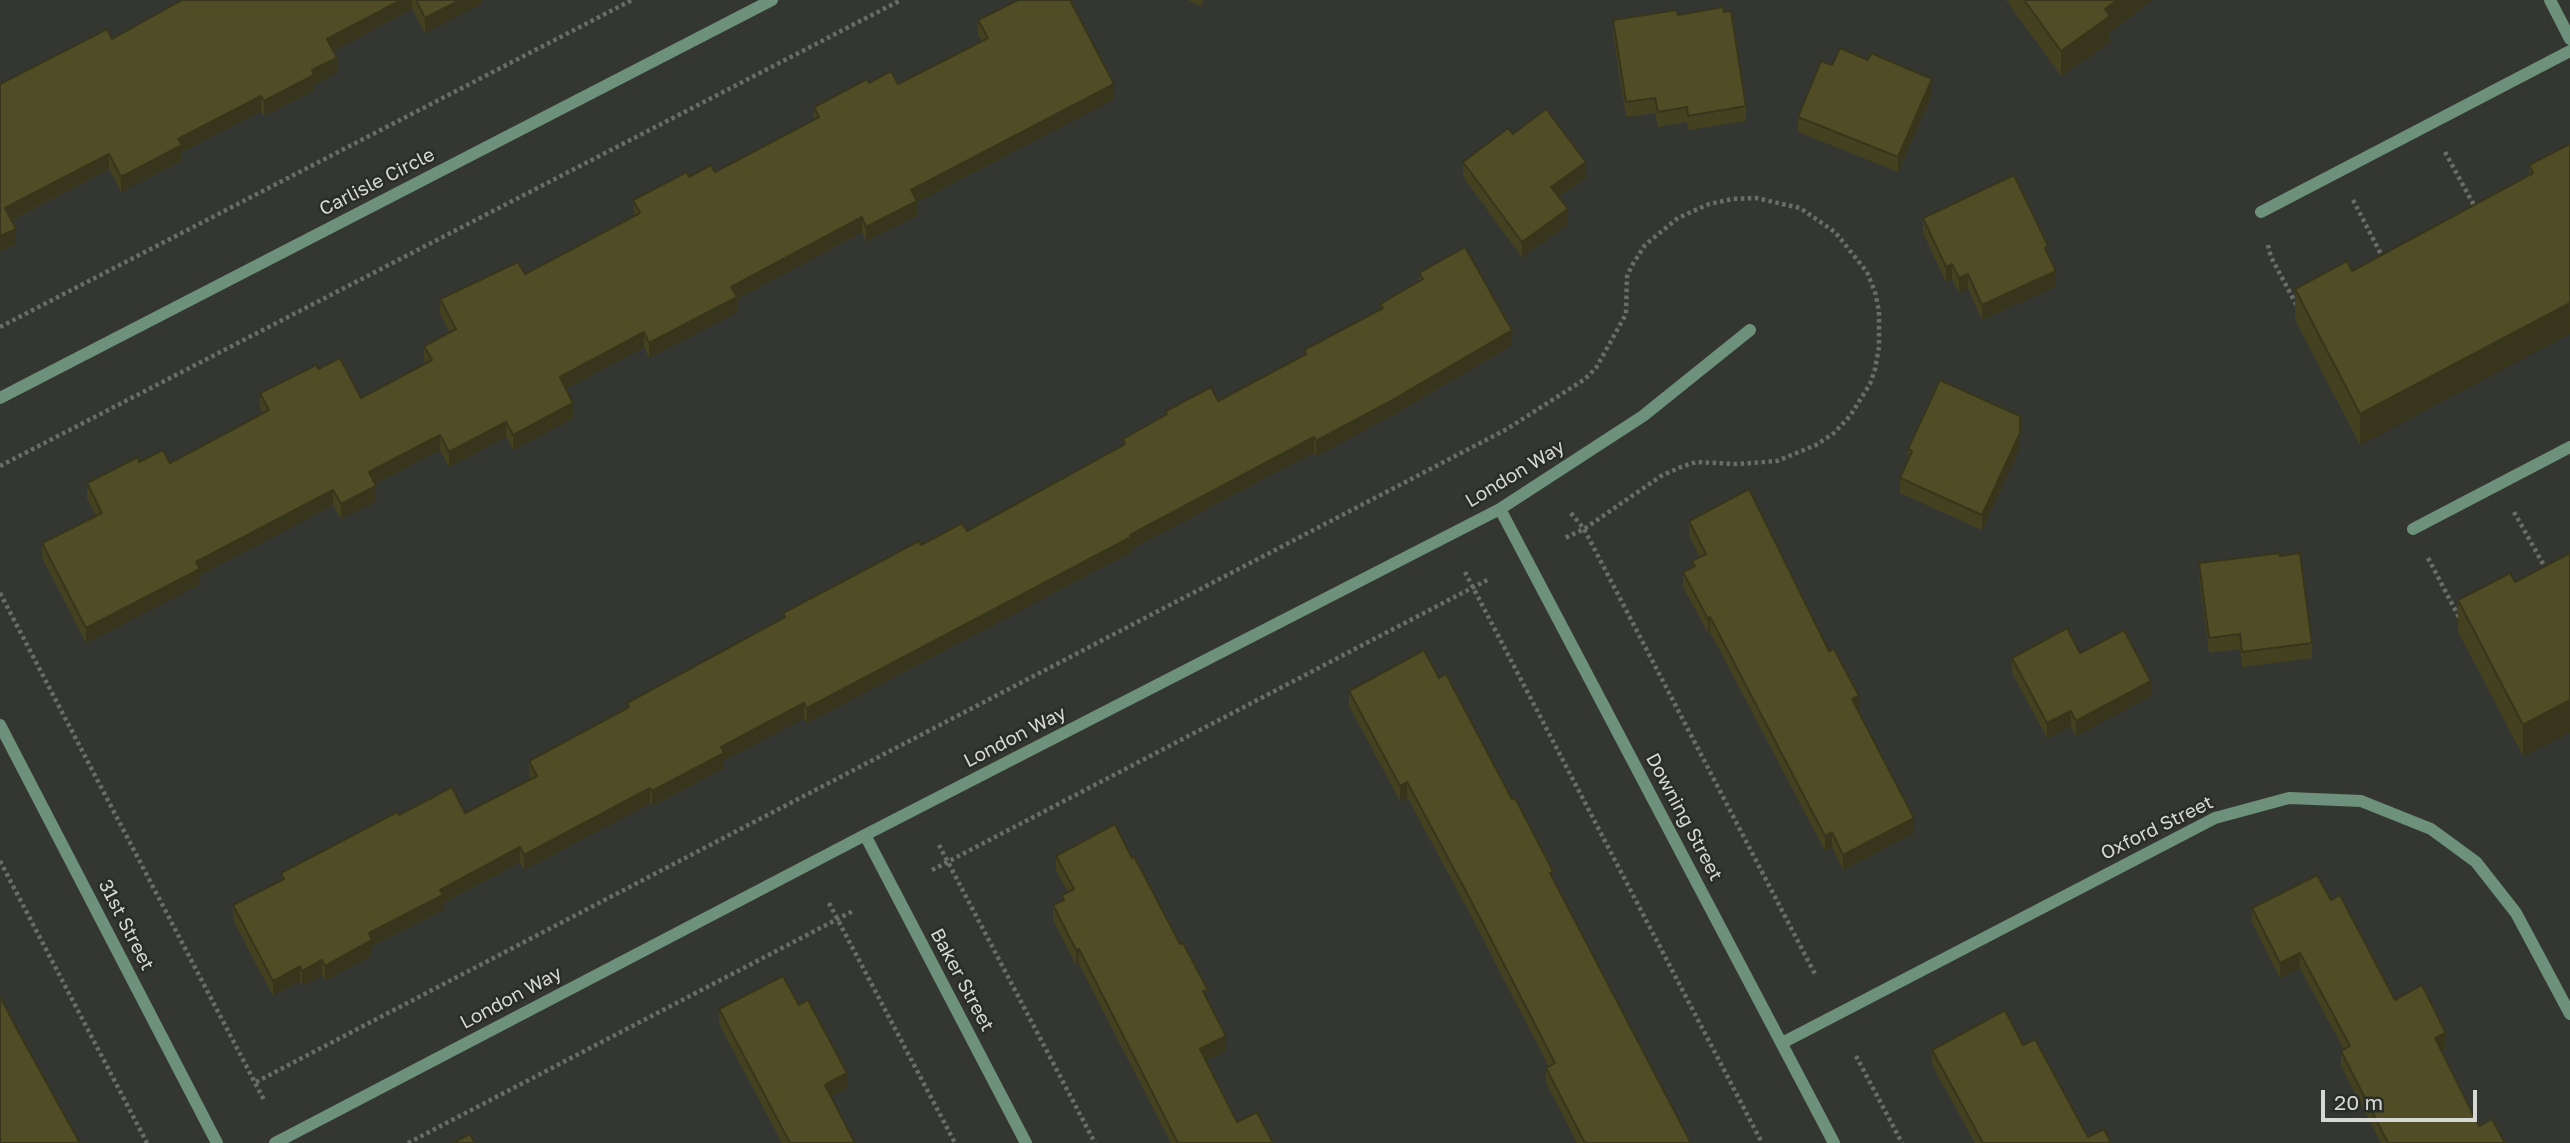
<!DOCTYPE html>
<html>
<head>
<meta charset="utf-8">
<style>
	body { margin:0 }
	#map { position:relative; width:2570px; height:1143px; overflow:hidden; background:#343731; font-family:"Golos Text",sans-serif }
	canvas { display:block }
	.scale { position:absolute; left:2321px; top:1090px; width:156px; height:32px; box-sizing:border-box; border:4px solid #d6d8d5; border-top:0; padding-left:9px; font-size:21px; line-height:24px; white-space:nowrap; color:#d6d8d5; -webkit-text-stroke:5px #2a2d27; paint-order:stroke }
</style>
</head>
<body>
<div id="map">
<canvas width="2570" height="1143"></canvas>
<div class="scale">20 m</div>
</div>
<script>
const g = document.querySelector('canvas').getContext('2d');
g.lineJoin = 'round';
const toPath = rows => new Path2D(rows.map(r => 'M' + r).join(''));
function trace(path, color, width, dash) { g.strokeStyle = color; g.lineWidth = width; g.lineCap = dash ? 'butt' : 'round'; g.setLineDash(dash || []); g.stroke(path); }
function fill(path, color) { g.fillStyle = color; g.fill(path, 'evenodd'); }
function write(font, color, halo, rows, align = 'center') {
  g.font = font + ' "Golos Text",sans-serif'; g.lineWidth = 5; g.setLineDash([]); g.textBaseline = 'middle'; g.strokeStyle = halo; g.fillStyle = color; for (const [text, x, y, turn = 0] of rows) {
    g.save(); g.translate(x, y); g.rotate((+turn || 0) * Math.PI / 180); g.textAlign = isNaN(turn) ? turn : align; if (halo) g.strokeText(text, 0, 0); g.fillText(text, 0, 0); g.restore();
  }
}
const path = toPath([
	[2445,152,2476,209],
	[2353,200,2383,258],
	[2268,245,2271,257,2297,306],
	[0,327,632,0],
	[0,466,901,0],
	[2514,512,2547,571],
	[1571,513,1584,529,1816,976],
	[2428,558,2460,619],
	[1465,572,1762,1143],
	[0,593,264,1100],
	[939,845,1095,1143],
	[0,861,147,1143],
	[932,870,1489,579],
	[829,903,955,1143],
	[1856,1056,1902,1143],
	[256,1082,1507,429,1585,379,1596,368,1626,314,1627,277,1631,267,1645,245,1678,218,1709,204,1733,199,1756,198,1800,208,1835,232,1867,272,1875,292,1879,311,1879,347,1875,369,1870,384,1850,416,1834,433,1816,445,1777,461,1736,464,1696,462,1681,467,1661,476,1584,529,1563,539],
	[408,1143,853,911]
]);
const minor = toPath([
	[2550,0,2570,39],
	[2261,212,2570,51],
	[0,398,772,0],
	[1500,509,1834,1143],
	[2413,529,2570,447],
	[0,725,217,1143],
	[865,835,1026,1143],
	[1782,1043,2215,818,2289,798,2361,801,2431,829,2476,862,2516,913,2570,1014],
	[275,1143,865,835,1500,509,1643,416,1750,330]
]);
const wall = toPath([
	[182,0,482,0,482,3,425,33,412,9,333,51,337,73,314,84,314,90,264,116,261,111,182,152,182,160,121,192,109,169,12,220,16,244,0,251,0,84,112,39],
	[1188,0,1204,0,1200,7],
	[2006,0,2152,0,2110,32,2110,42,2061,76],
	[1678,15,1746,106,1746,121,1688,130,1687,122,1658,127,1655,113,1626,117,1613,35,1613,20],
	[978,20,1114,99,917,202,917,216,866,241,862,232,737,299,737,312,649,358,644,347,566,388,573,418,513,450,506,437,449,467,440,450,375,484,376,501,341,519,333,505,200,575,200,584,86,643,42,558,42,543,96,516,87,498,87,483,139,462,170,463,263,413,260,408,260,393,318,369,361,398,425,363,424,361,424,346,450,333,440,314,440,299,525,274,634,216,633,200,689,177,715,172,814,120,814,107,869,83,898,84,982,42,978,35],
	[1832,65,1932,94,1898,172,1798,132,1798,117],
	[1513,134,1586,177,1559,197,1568,224,1522,257,1463,177,1463,162],
	[2570,144,2360,445,2295,320,2295,289,2352,271,2529,175,2529,165],
	[1923,218,2048,255,2056,286,1982,320,1968,289,1959,293,1952,279,1946,282,1923,233],
	[1419,273,1512,345,1389,417,1316,456,1314,452,1131,549,1131,552,807,723,804,718,724,760,724,768,652,806,650,803,524,870,520,862,443,903,443,910,372,946,372,955,325,981,322,975,302,986,300,981,273,996,233,920,233,905,281,880,281,873,399,815,465,813,531,779,529,776,529,761,627,708,627,703,783,618,783,613,921,545,967,531,1123,445,1123,439,1166,415,1166,411,1218,401,1304,355,1304,350,1380,310,1380,304,1419,281],
	[2020,448,1982,530,1900,493,1900,478,1908,460,1908,449],
	[1689,521,1859,711,1858,711,1914,833,1843,870,1832,847,1825,851,1710,632,1708,633,1683,587,1683,572,1692,568,1692,561,1700,557,1689,536],
	[2570,553,2570,732,2523,756,2458,632,2458,600,2515,582],
	[2280,556,2312,643,2312,658,2242,667,2240,649,2209,653,2199,578,2199,563],
	[2080,653,2151,696,2076,736,2071,726,2047,738,2012,673,2012,658],
	[1439,678,1553,879,1691,1143,1577,1143,1546,1083,1546,1068,1549,1067,1468,910,1407,797,1400,801,1349,706,1349,691],
	[1056,856,1132,858,1208,1000,1226,1051,1206,1061,1237,1122,1273,1143,1171,1143,1079,964,1076,965,1053,920,1053,905,1062,901,1062,895,1068,892,1056,871],
	[2331,900,2395,1000,2446,1048,2441,1050,2479,1126,2505,1143,2381,1143,2341,1066,2341,1051,2344,1050,2300,968,2280,978,2252,923,2252,908],
	[799,1005,847,1088,831,1097,855,1143,782,1143,719,1024,719,1009],
	[1932,1050,2088,1137,2111,1143,1975,1143,1932,1065]
]);
const shadedWall = toPath([
	[401,0,412,0,412,9,327,54,327,39],
	[460,0,482,0,482,3,425,33,425,18],
	[2118,0,2152,0,2110,32,2110,42,2061,76,2061,51,2105,9],
	[337,58,337,73,314,84,314,90,264,116,264,101,312,70],
	[1932,79,1932,94,1898,172,1898,157],
	[1114,84,1114,99,917,202,917,216,866,241,866,227,911,190],
	[261,96,261,111,182,152,182,160,121,192,121,177,178,139],
	[109,154,109,169,5,223,5,208],
	[1586,162,1586,177,1551,202,1551,187],
	[1568,209,1568,224,1522,257,1522,242],
	[862,217,862,232,737,299,737,312,649,358,649,343,731,287],
	[16,229,16,244,0,251,0,236],
	[1952,264,1952,279,1946,282,1946,267],
	[2056,271,2056,286,1982,320,1982,305],
	[1968,274,1968,289,1959,293,1959,278],
	[2570,303,2570,334,2360,445,2360,414],
	[1512,330,1512,345,1389,417,1316,456,1316,441],
	[644,332,644,347,560,392,560,377],
	[573,403,573,418,513,450,513,435],
	[506,422,506,437,449,467,449,452],
	[2020,433,2020,448,1982,530,1982,515],
	[440,435,440,450,369,487,369,472],
	[1314,437,1314,452,1131,549,1131,552,807,723,807,708],
	[376,486,376,501,341,519,341,504],
	[333,490,333,505,200,575,200,584,86,643,86,628,196,562],
	[1710,617,1710,632,1708,633,1708,619],
	[2151,681,2151,696,2076,736,2076,721],
	[1859,696,1859,711,1852,714,1852,699],
	[2570,700,2570,732,2523,756,2523,725],
	[804,703,804,718,724,760,724,768,652,806,652,791,721,747],
	[2071,711,2071,726,2047,738,2047,723],
	[1407,782,1407,797,1400,801,1400,786],
	[650,788,650,803,524,870,524,855],
	[1914,818,1914,833,1843,870,1843,855],
	[1832,832,1832,847,1825,851,1825,836],
	[520,847,520,862,443,903,443,910,372,946,372,955,325,981,325,966,369,933,440,890],
	[1079,949,1079,964,1076,965,1076,950],
	[2300,953,2300,968,2280,978,2280,963],
	[322,960,322,975,302,986,302,971],
	[300,966,300,981,273,996,273,981],
	[2446,1033,2446,1048,2435,1053,2435,1038],
	[1226,1036,1226,1051,1200,1064,1200,1049],
	[847,1073,847,1088,825,1100,825,1085]
]);
const building = toPath([
	[182,0,401,0,327,39,337,58,312,70,314,75,264,101,261,96,178,139,182,145,121,177,109,154,5,208,16,229,0,236,0,84,107,29,112,39,182,0],
	[416,0,460,0,425,18,416,0],
	[1018,0,1070,0,1114,84,911,190,917,201,866,227,862,217,731,287,737,297,649,343,644,332,560,377,573,403,513,435,506,422,449,452,440,435,369,472,376,486,341,504,333,490,196,562,200,569,86,628,42,543,102,513,87,483,138,457,139,462,163,450,170,463,269,410,260,393,316,365,318,369,340,358,361,398,432,360,424,346,456,329,440,299,518,262,525,274,640,213,633,200,687,172,689,177,711,165,715,172,819,117,814,107,867,79,869,83,891,71,898,84,988,38,978,20,1018,0],
	[2024,0,2118,0,2105,9,2110,16,2061,51,2024,0],
	[1723,7,1724,12,1731,11,1746,106,1688,116,1687,107,1658,112,1655,98,1626,102,1613,20,1676,10,1678,15,1723,7],
	[1840,48,1868,60,1871,53,1932,79,1898,157,1798,117,1821,61,1832,65,1840,48],
	[1546,109,1586,162,1551,187,1568,209,1522,242,1463,162,1508,128,1513,134,1546,109],
	[2570,144,2570,303,2360,414,2295,289,2347,261,2352,271,2533,173,2529,165,2570,144],
	[2014,175,2048,246,2045,248,2056,271,1982,305,1968,274,1959,278,1952,264,1946,267,1923,218,2014,175],
	[1465,247,1512,330,1389,402,1316,441,1314,437,1130,535,1131,537,807,708,804,703,721,747,724,753,652,791,650,788,524,855,520,847,440,890,443,895,369,933,372,940,325,966,322,960,302,971,300,966,273,981,233,905,284,879,281,873,397,812,399,815,452,787,465,813,537,776,529,761,629,707,627,703,785,617,783,613,919,541,921,545,962,523,967,531,1125,444,1123,439,1167,414,1166,411,1211,387,1218,401,1306,354,1304,350,1383,308,1380,304,1423,279,1419,273,1465,247],
	[1940,380,2020,416,2020,433,1982,515,1900,478,1912,451,1908,449,1940,380],
	[1749,489,1829,651,1834,649,1859,696,1852,699,1914,818,1843,855,1832,832,1825,836,1710,617,1708,619,1683,572,1695,566,1692,561,1706,554,1689,521,1749,489],
	[2280,553,2280,556,2300,553,2312,643,2242,652,2240,634,2209,638,2199,563,2280,553],
	[2570,553,2570,700,2523,725,2458,600,2510,573,2515,582,2570,553],
	[2067,628,2080,653,2124,630,2151,681,2076,721,2071,711,2047,723,2012,658,2067,628],
	[1424,650,1439,678,1446,674,1512,799,1515,798,1553,871,1550,873,1691,1143,1585,1143,1546,1068,1555,1063,1468,895,1407,782,1400,786,1349,691,1424,650],
	[1115,824,1132,858,1134,856,1180,944,1183,943,1208,990,1203,991,1226,1036,1200,1049,1237,1122,1257,1112,1273,1143,1178,1143,1079,949,1076,950,1053,905,1064,900,1062,895,1074,889,1056,856,1115,824],
	[2317,875,2331,900,2340,895,2395,1000,2422,985,2446,1033,2435,1038,2479,1126,2492,1119,2505,1143,2388,1143,2341,1051,2350,1046,2300,953,2280,963,2252,908,2317,875],
	[783,976,799,1005,808,1000,847,1073,825,1085,855,1143,790,1143,719,1009,783,976],
	[0,996,18,1031,80,1143,0,1143,0,996],
	[2005,1010,2023,1045,2035,1039,2088,1137,2104,1129,2111,1143,1983,1143,1932,1050,2005,1010],
	[470,1134,475,1143,453,1143,470,1134]
]);
const streetNames = [
	["Carlisle Circle",377,182,-27],
	["London Way",1515,474,-31],
	["London Way",1015,737,-27],
	["Downing Street",1684,817,62],
	["Oxford Street",2157,828,-26],
	["31st Street",126,925,63],
	["Baker Street",962,980,62],
	["London Way",511,998,-28]
];
trace(path, '#6a6d68', 4.5, [3.5, 3.5]);
trace(minor, '#6d917a', 12);
fill(wall, '#444121');
fill(shadedWall, '#37351b');
fill(building, '#4f4c26');
trace(building, '#37351b', 2);
write('19px', '#d6d8d5', '#2a2d27', streetNames);
</script>
</body>
</html>
